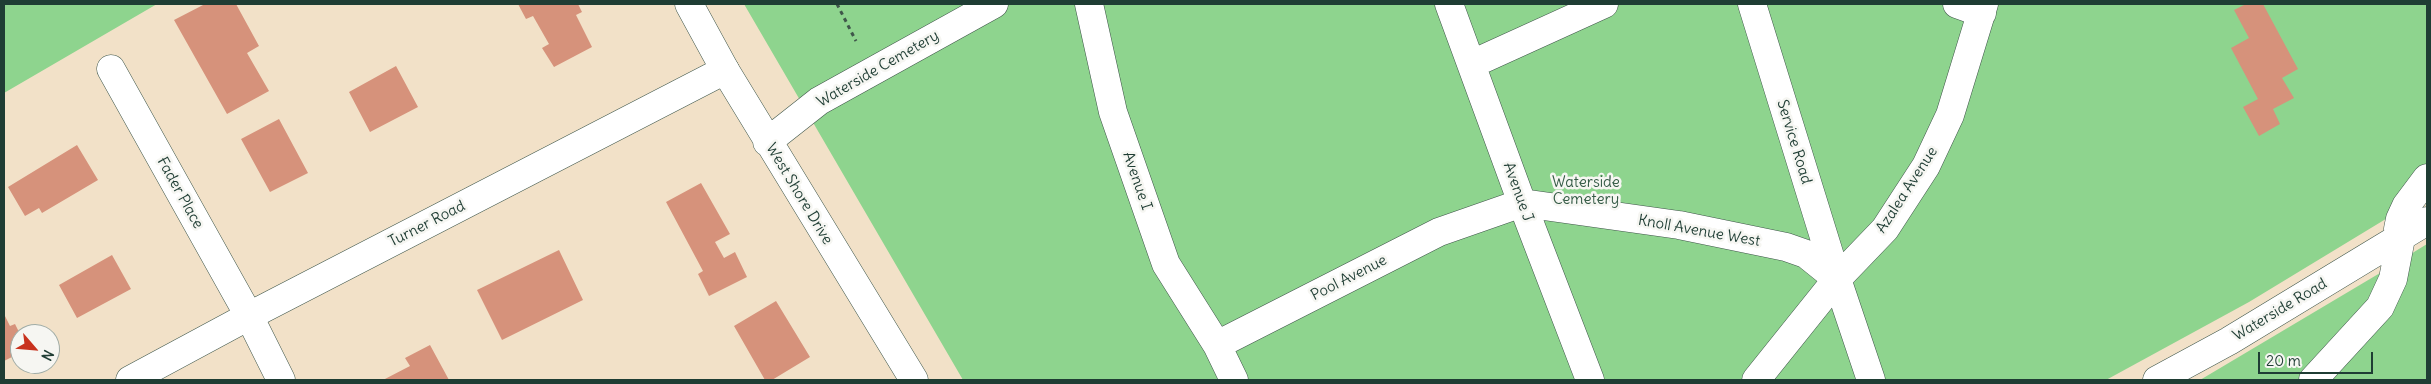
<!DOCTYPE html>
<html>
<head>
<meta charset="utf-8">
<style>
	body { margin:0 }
	#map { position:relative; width:2431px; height:384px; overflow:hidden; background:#f2e1c8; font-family:Delius,sans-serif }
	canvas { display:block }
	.frame { position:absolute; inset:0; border:5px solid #1f3d34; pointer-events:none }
	.north { position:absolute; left:10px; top:324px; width:50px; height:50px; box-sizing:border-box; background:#f6f6f2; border:1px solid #a0aca6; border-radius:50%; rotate:117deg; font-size:14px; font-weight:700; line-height:20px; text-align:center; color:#1f3d34 }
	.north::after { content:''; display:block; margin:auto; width:18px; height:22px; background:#c8321e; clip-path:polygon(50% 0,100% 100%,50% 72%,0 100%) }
	.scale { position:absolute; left:2258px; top:352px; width:115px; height:22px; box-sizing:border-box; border:2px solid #1f3d34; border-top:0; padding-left:6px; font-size:15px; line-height:18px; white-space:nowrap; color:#1f3d34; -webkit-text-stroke:4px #f6f6f2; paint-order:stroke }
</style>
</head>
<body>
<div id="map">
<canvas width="2431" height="384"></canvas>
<div class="frame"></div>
<div class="north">N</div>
<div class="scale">20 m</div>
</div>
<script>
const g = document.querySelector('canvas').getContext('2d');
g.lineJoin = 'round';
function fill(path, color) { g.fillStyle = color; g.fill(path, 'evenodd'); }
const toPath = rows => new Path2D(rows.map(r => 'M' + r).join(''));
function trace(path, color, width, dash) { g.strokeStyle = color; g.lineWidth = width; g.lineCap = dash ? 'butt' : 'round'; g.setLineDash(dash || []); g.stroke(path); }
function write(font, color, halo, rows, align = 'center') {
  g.font = font + ' Delius,sans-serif'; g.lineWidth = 5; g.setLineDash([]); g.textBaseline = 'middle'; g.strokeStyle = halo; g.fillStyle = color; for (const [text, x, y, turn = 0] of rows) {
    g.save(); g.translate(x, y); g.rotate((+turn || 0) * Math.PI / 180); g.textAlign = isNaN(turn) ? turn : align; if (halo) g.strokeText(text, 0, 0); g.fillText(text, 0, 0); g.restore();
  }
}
const green = toPath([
	[4,4,157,4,4,93],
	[744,4,2427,4,2427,194,2249,302,2106,380,963,380],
	[2427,244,2427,380,2200,380,2380,273]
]);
const building = toPath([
	[205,4,236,4,259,46,247,53,269,91,227,114,174,20],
	[518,4,578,4,582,12,576,15,592,47,554,67,542,48,549,44,533,16,526,19],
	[2246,4,2263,4,2298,69,2282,78,2294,98,2273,109,2280,124,2259,136,2243,107,2258,99,2231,48,2249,38,2234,10],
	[396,66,418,107,370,132,349,92],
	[279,119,308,173,270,192,241,139],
	[77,145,98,180,42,213,39,208,25,216,8,187],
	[701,183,730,234,715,242,724,258,735,252,747,277,709,296,698,274,703,271,666,202],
	[559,250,583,300,502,340,477,290],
	[112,255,131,289,77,318,59,285],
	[776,301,810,357,772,380,765,380,734,326],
	[4,314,10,326,15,324,20,334,20,353,4,361],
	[430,345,449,380,383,380,410,366,405,358]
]);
const path = toPath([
	[837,4,856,41]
]);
const minor = toPath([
	[1089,4,1113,112,1166,264,1217,345,1234,380],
	[1449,4,1522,203,1590,380],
	[1752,4,1837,279,1871,380],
	[1957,4,1982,13],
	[1472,64,1604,4],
	[111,69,249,316,281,380],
	[725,70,914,380],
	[767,142,819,101,994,4],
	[1217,345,1439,232,1522,203,1679,225,1786,247,1806,254,1837,279],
	[1756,380,1837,279,1885,229,1926,166,1950,115,1984,4],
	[2157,380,2229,341,2427,221],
	[2313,380,2380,307,2393,279,2401,238,2398,229,2400,219,2406,206,2427,178]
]);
const major = toPath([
	[130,380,249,316,725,70,689,4]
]);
const streetNames = [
	["Waterside Cemetery",878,69,-30],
	["Service Road",1794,142,73],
	["Avenue I",1137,181,71],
	["Azalea Avenue",1907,190,-57],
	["Avenue J",1518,192,70],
	["Fader Place",180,193,61],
	["West Shore Drive",799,194,59],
	["Turner Road",427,224,-27],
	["Knoll Avenue West",1699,231,10],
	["Pool Avenue",1349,278,-27],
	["Waterside Road",2280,310,-31]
];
const parkNames = [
	["Waterside",1586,183],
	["Cemetery",1586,200]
];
fill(green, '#8ed48e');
fill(building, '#d6927b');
trace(minor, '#3f564a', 29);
trace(major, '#3f564a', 29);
trace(path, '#3f564a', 3, [4, 4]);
trace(minor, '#fff', 28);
trace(major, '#fff', 28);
write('15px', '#1f3d34', '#f6f6f2', streetNames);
write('15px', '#355b46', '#f6f6f2', parkNames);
</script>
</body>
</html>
